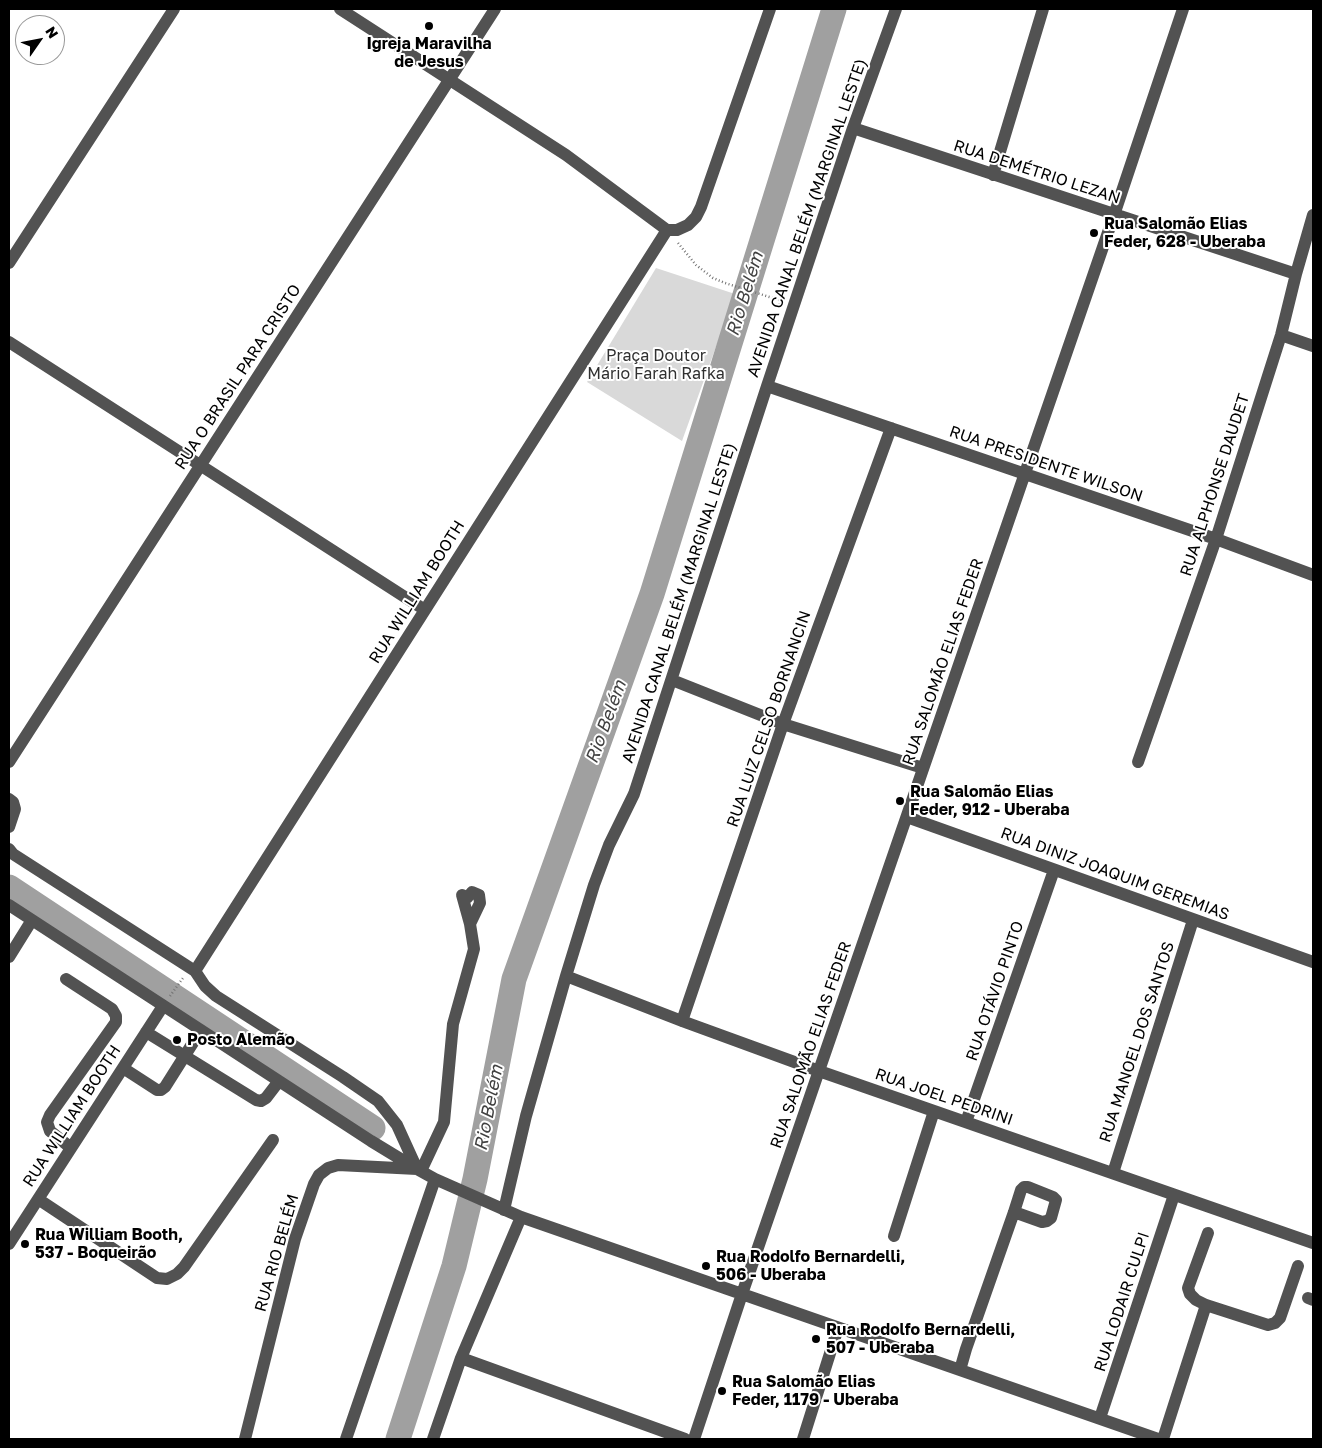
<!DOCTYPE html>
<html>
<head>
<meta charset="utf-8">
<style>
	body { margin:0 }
	#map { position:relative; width:1322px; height:1448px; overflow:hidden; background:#fff; font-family:"Golos Text",sans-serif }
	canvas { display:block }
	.frame { position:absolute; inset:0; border:10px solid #000; pointer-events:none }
	.north { position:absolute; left:15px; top:15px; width:50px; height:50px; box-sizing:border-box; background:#fff; border:1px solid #999; border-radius:50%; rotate:57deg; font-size:14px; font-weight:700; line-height:20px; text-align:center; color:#000 }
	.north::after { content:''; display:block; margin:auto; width:18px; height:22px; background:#000; clip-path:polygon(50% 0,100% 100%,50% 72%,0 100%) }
</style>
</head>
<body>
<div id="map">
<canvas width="1322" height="1448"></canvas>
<div class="frame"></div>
<div class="north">N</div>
</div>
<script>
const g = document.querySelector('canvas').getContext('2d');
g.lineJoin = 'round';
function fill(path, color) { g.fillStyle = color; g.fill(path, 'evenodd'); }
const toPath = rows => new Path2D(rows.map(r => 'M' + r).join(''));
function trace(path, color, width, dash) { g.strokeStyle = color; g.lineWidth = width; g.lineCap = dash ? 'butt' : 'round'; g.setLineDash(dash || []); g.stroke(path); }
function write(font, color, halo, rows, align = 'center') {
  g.font = font + ' "Golos Text",sans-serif'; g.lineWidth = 4; g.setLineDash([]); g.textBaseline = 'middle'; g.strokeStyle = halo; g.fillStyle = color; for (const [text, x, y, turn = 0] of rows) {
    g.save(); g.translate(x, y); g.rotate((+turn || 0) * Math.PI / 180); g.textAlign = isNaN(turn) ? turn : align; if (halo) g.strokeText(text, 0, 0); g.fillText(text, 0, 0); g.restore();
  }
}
const green = toPath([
	[656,268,735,294,682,441,587,382]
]);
const river = toPath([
	[9,887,373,1128],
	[398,1439,454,1266,475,1179,514,979,652,594,834,9]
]);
const path = toPath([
	[678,243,696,265,713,278,725,283,779,300,780,304],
	[170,996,183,978]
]);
const minor = toPath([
	[340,9,566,155,667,230],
	[853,128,1296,274],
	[993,175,1043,9],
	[667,230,677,230,688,225,696,217,701,207,770,9],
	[9,263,174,9],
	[1281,335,1313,346],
	[9,342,425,610],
	[767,386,1216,539,1313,575],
	[672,680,783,724,923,768],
	[9,762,495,9],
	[1138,762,1216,539,1281,335,1296,274,1313,215],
	[9,799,13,802,15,809,9,827],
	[907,817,1313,962],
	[9,849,13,854,195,971,205,986,216,996,343,1077,378,1101,397,1125,417,1169,338,1165,328,1168,319,1175,314,1184,295,1239,245,1439],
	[9,905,371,1141,417,1169,435,1179,521,1217,1158,1439],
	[9,957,32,920],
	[195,971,667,230],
	[566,976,682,1021,819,1071,1313,1243],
	[66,979,112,1009,116,1016,116,1022,50,1115,47,1122,50,1131,71,1148],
	[682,1021,783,724,891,428],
	[146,1032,256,1100,261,1101,266,1098,279,1081],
	[123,1068,157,1090,161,1090,165,1087,201,1030],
	[966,1122,1054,870],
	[421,1171,444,1122,453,1024,474,949,470,924,480,903,479,895,472,892,467,898,462,895,470,924],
	[1113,1173,1193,920],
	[38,1199,157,1278,167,1279,177,1274,184,1267,273,1140],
	[504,1210,526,1116,566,976,594,885,609,845,634,794,767,386,853,128,896,9],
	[1208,1233,1188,1288,1190,1294,1196,1300,1206,1305,1268,1325,1275,1323,1280,1318,1298,1266],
	[894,1236,934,1111],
	[9,1244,163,1006],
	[1308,1298,1313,1300],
	[461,1358,685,1439],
	[960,1370,966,1349,1014,1212,1021,1190,1024,1187,1028,1187,1053,1197,1056,1200,1051,1218,1047,1221,1042,1222,1014,1212],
	[1100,1418,1174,1195],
	[346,1439,435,1179],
	[433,1439,461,1358,521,1217],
	[694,1439,742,1294,1114,215,1183,9],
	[803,1439,838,1328],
	[1163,1439,1206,1305]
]);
const markers = [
	[429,26,5,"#000"],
	[1094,233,5,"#000"],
	[900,801,5,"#000"],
	[177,1040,5,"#000"],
	[25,1244,5,"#000"],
	[706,1266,5,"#000"],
	[816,1339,5,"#000"],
	[722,1391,5,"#000"]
];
const poiNames = [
	["Igreja Maravilha",429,44,"center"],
	["de Jesus",429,62,"center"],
	["Rua Salomão Elias",1104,224],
	["Feder, 628 - Uberaba",1104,242],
	["Rua Salomão Elias",910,792],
	["Feder, 912 - Uberaba",910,810],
	["Posto Alemão",187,1040],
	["Rua William Booth,",35,1235],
	["537 - Boqueirão",35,1253],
	["Rua Rodolfo Bernardelli,",716,1257],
	["506 - Uberaba",716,1275],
	["Rua Rodolfo Bernardelli,",826,1330],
	["507 - Uberaba",826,1348],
	["Rua Salomão Elias",732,1382],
	["Feder, 1179 - Uberaba",732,1400]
];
const streetNames = [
	["RUA DEMÉTRIO LEZAN",1037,172,18],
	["AVENIDA CANAL BELÉM (MARGINAL LESTE)",807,218,-71],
	["RUA O BRASIL PARA CRISTO",238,377,-57],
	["RUA PRESIDENTE WILSON",1046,464,19],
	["RUA ALPHONSE DAUDET",1215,485,-72],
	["RUA WILLIAM BOOTH",417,592,-58],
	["AVENIDA CANAL BELÉM (MARGINAL LESTE)",679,603,-72],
	["RUA SALOMÃO ELIAS FEDER",943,662,-71],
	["RUA LUIZ CELSO BORNANCIN",769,719,-71],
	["RUA DINIZ JOAQUIM GEREMIAS",1115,874,20],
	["RUA OTÁVIO PINTO",995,991,-71],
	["RUA MANOEL DOS SANTOS",1137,1042,-72],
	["RUA SALOMÃO ELIAS FEDER",811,1045,-71],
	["RUA JOEL PEDRINI",944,1097,19],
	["RUA WILLIAM BOOTH",72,1116,-57],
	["RUA RIO BELÉM",277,1253,-74],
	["RUA LODAIR CULPI",1122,1302,-72]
];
const parkNames = [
	["Praça Doutor",656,356],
	["Mário Farah Rafka",656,374]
];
const waterNames = [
	["Rio Belém",745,294,-73],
	["Rio Belém",606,722,-70],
	["Rio Belém",489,1108,-79]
];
fill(green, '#d9d9d9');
trace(river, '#a0a0a0', 25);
trace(path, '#747474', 2.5, [1, 2.5]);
trace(minor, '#525252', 12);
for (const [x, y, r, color] of markers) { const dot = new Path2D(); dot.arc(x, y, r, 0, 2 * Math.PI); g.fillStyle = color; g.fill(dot); trace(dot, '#fff', 2); }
write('bold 16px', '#000', '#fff', poiNames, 'left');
write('16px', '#000', '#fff', streetNames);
write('16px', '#303030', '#fff', parkNames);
write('italic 18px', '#414141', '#fff', waterNames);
</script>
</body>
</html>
